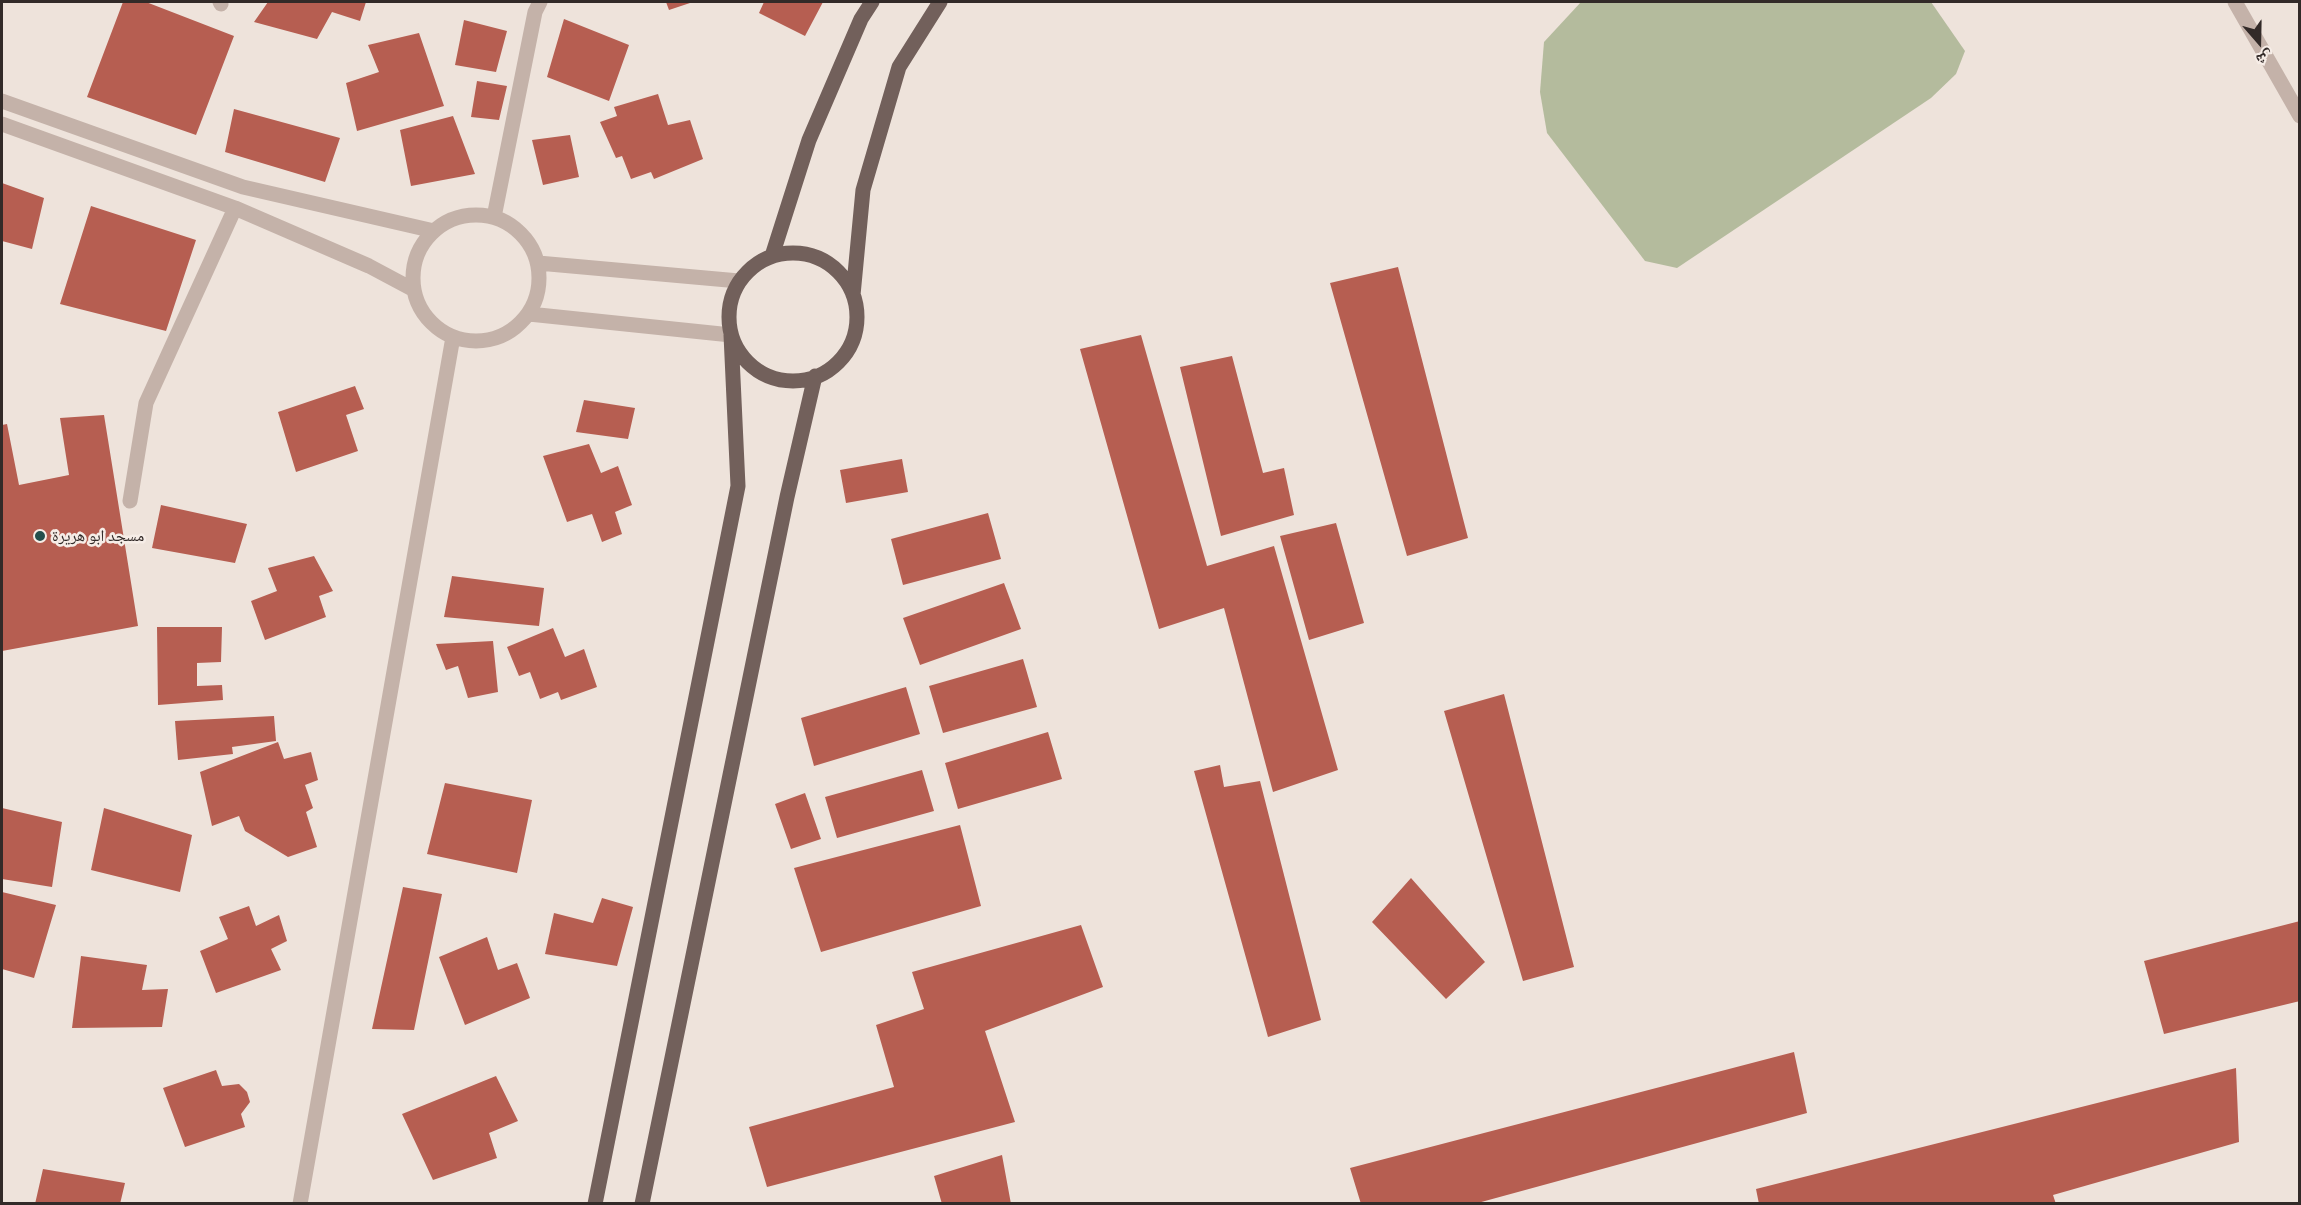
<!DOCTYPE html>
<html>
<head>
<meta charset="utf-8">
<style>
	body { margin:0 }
	#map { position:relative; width:2301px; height:1205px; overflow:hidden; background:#eee3db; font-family:Ubuntu,"Noto Naskh Arabic",sans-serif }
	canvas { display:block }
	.frame { position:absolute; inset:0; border:3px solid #322a28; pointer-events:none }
	.north { position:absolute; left:2229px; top:12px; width:60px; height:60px; -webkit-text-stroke:4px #f6ede7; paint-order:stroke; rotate:160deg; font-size:16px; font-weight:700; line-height:24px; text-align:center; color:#322a28 }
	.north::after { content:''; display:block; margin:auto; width:21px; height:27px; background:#322a28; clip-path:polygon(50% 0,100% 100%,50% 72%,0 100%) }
</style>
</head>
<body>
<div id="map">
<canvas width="2301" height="1205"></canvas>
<div class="frame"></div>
<div class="north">ش</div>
</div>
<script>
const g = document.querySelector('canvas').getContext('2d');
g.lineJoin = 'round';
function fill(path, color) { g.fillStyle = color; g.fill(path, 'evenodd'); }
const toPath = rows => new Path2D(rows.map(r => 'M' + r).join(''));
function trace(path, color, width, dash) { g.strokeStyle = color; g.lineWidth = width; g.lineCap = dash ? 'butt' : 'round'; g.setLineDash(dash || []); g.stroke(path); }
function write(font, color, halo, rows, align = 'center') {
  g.font = font + ' Ubuntu,"Noto Naskh Arabic",sans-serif'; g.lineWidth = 5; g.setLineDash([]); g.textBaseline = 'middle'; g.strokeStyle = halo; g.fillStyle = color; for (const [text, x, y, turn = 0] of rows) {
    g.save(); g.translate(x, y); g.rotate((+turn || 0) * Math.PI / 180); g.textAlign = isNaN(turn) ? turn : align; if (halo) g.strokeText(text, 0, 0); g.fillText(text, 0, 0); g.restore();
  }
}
const green = toPath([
	[1581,2,1931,2,1965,51,1956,74,1931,98,1677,268,1645,261,1547,133,1540,92,1544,42]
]);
const building = toPath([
	[123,2,146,2,234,36,196,135,87,97],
	[268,2,366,2,360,21,332,12,317,39,254,22],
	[666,2,693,2,669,10],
	[764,2,823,2,805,36,759,13],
	[564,19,629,45,609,101,547,77],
	[464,20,507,31,496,72,455,65],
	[419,33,444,106,357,131,346,83,379,72,368,45],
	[477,81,507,86,499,120,471,117],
	[658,94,668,125,690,120,703,159,654,179,651,172,631,179,622,156,616,158,600,122,617,116,614,107],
	[234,109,340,138,325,182,225,152],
	[453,116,475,174,411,186,400,130],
	[570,135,579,177,543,185,532,140],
	[2,183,44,198,32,249,2,241],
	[91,206,196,240,166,331,60,304],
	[1398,267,1468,538,1407,556,1330,283],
	[1141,335,1207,566,1274,546,1338,770,1273,792,1224,608,1159,629,1080,349],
	[1232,356,1263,473,1284,468,1294,515,1221,536,1180,367],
	[355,386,364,409,346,415,358,451,296,472,278,412],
	[584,400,635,408,628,439,576,432],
	[104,415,138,626,2,651,2,425,7,424,19,485,69,475,60,418],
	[589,444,601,473,618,466,632,505,615,512,622,534,602,542,592,514,567,522,543,456],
	[902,459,908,492,846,503,840,470],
	[161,505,247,524,235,563,152,548],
	[988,513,1001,559,903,585,891,539],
	[1336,523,1364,623,1309,640,1280,536],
	[314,556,333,591,319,596,326,617,265,640,251,601,277,591,268,568],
	[452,576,544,588,539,626,444,617],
	[1004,583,1021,629,920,665,903,618],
	[157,627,222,627,221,662,197,663,197,686,222,685,223,700,158,705],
	[553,628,565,657,584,649,597,687,561,700,558,692,540,699,530,672,519,676,507,647],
	[493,641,498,692,468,698,458,666,446,670,436,644],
	[1023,659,1037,707,943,733,929,686],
	[906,687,920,734,814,766,801,718],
	[1504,694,1574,967,1523,981,1444,711],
	[274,716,276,741,232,747,233,754,178,760,175,721],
	[1048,732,1062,779,958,809,945,763],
	[278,742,284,759,311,752,318,780,305,785,313,808,306,812,317,847,288,857,245,831,239,816,212,826,200,772],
	[1220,765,1224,787,1260,781,1321,1020,1268,1037,1194,771],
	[922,770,934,811,837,838,825,797],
	[445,783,532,800,517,873,427,854],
	[805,793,821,839,791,849,775,804],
	[2,808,62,822,52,887,2,879],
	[104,808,192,835,180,892,91,870],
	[960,825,981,906,821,952,794,868],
	[1411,878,1485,962,1446,999,1372,922],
	[403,887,442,894,414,1030,372,1029],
	[2,892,56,905,34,978,2,969],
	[602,898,633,907,617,966,545,954,554,913,593,923],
	[249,906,256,926,279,915,287,941,271,949,281,970,216,993,200,951,228,939,219,917],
	[2300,921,2300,1001,2164,1034,2144,961],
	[1081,925,1103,987,985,1031,1015,1122,767,1187,749,1127,894,1087,876,1025,924,1009,912,972],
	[487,937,498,970,517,963,530,998,465,1025,439,957],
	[81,956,147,965,142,990,168,989,162,1027,72,1028],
	[1794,1052,1807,1113,1474,1204,1361,1204,1350,1168],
	[2236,1068,2239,1142,2053,1195,2056,1204,1759,1204,1756,1189],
	[216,1070,222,1086,239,1084,247,1092,250,1102,241,1114,245,1127,185,1147,163,1088],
	[496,1076,518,1121,489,1133,497,1158,433,1180,402,1114],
	[1002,1155,1011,1204,942,1204,934,1176],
	[43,1169,125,1183,120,1204,35,1204]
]);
const minor = toPath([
	[220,2,221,4],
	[2235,2,2300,116],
	[2,101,243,187,434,231],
	[2,124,235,208,369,266,414,290],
	'413 278a63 63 0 1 1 126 0a63 63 0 1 1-126 0Z',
	[494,217,535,12,540,2],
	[538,263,739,281],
	[529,314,731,335],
	[130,501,146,403,235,208],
	[300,1204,453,337]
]);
const primary = toPath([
	'729 317a64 64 0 1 1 128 0a64 64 0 1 1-128 0Z',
	[772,256,809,140,861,19,872,2],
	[853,295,863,190,899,67,940,2],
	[595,1204,738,486,731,335],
	[642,1204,787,497,815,376]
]);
const markers = [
	[40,536,6,"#234e4c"]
];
const poiNames = [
	["مسجد ابو هريرة",52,536]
];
fill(green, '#b4bb9d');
fill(building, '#b65e51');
trace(minor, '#c4b2a9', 15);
trace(primary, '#72605b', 15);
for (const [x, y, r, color] of markers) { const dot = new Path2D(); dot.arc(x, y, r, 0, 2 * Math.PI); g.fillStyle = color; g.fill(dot); trace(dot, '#f6ede7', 2); }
write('16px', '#322a28', '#f6ede7', poiNames, 'left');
</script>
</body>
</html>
